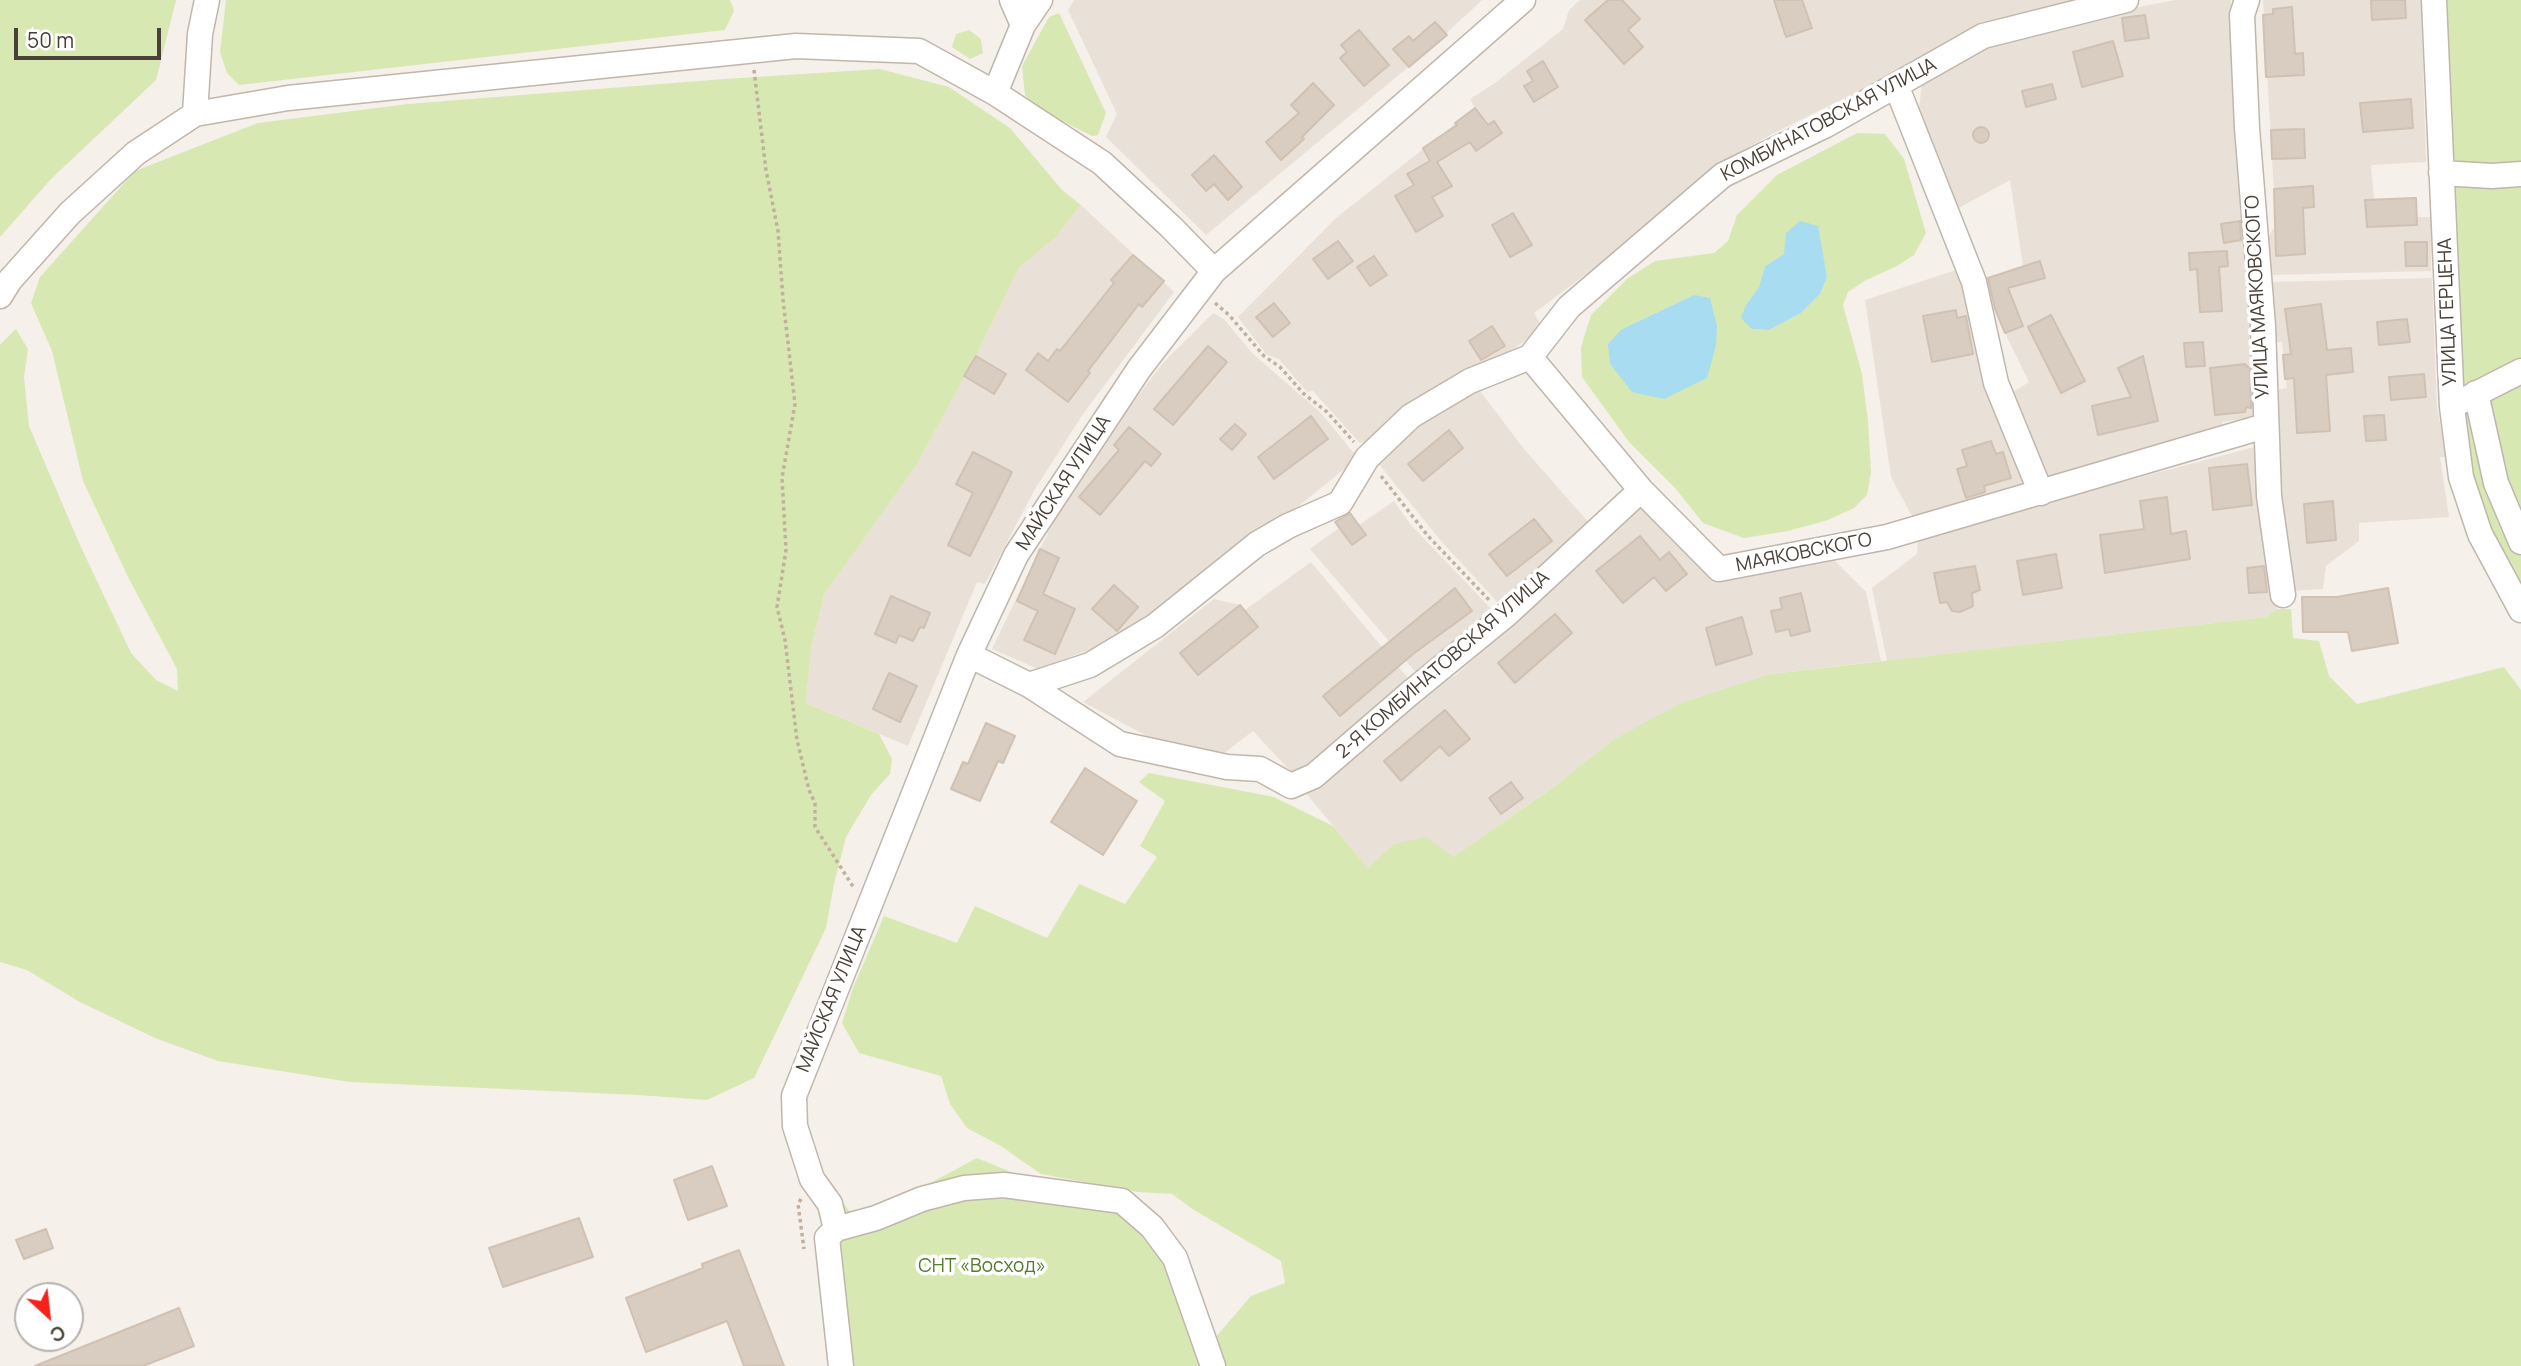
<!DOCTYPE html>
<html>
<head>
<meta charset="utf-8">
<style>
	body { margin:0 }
	#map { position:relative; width:2521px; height:1366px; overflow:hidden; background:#f5f0ea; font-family:Manrope,sans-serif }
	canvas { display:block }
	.north { position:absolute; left:14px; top:1282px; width:70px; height:70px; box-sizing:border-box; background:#fff; border:2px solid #b6b3af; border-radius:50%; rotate:153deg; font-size:19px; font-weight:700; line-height:28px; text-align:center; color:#494038 }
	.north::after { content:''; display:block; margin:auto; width:24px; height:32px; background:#f9211d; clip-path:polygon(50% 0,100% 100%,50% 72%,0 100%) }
	.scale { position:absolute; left:14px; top:28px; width:147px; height:32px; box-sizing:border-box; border:4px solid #494038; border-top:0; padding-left:9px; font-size:21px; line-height:24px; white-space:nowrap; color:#494038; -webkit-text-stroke:5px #fff; paint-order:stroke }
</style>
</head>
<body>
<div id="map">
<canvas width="2521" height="1366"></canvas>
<div class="north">С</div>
<div class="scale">50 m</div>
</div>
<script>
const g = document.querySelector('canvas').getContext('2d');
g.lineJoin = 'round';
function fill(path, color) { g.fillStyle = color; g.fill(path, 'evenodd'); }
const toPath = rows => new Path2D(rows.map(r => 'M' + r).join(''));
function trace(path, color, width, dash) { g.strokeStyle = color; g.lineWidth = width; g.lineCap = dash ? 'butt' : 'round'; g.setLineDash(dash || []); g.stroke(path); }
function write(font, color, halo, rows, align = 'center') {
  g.font = font + ' Manrope,sans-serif'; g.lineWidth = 7; g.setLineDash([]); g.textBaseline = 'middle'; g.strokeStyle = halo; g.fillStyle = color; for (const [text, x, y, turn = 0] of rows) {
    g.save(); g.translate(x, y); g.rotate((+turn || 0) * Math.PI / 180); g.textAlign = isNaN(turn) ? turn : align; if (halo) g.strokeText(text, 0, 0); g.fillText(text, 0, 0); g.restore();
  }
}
const residential = toPath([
	[1074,0,1482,0,1424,54,1206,235,1106,137,1117,114,1068,10],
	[1580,0,2076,0,2032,11,1992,25,1772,134,1715,166,1656,222,1534,313,1543,329,1377,440,1360,443,1313,391,1307,392,1279,359,1267,355,1238,317,1336,218,1475,108,1470,99,1495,83,1563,29,1569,10],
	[2175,0,2231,0,2231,55,2238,162,2261,407,2251,418,2222,422,2222,431,2054,478,2042,476,2010,394,2029,382,2005,333,1983,280,2023,266,2010,180,1955,210,1918,117,1922,83,1986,47,2113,12],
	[2263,0,2421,0,2426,162,2371,165,2374,199,2416,198,2417,217,2431,217,2431,271,2269,275,2266,240,2274,228,2275,210],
	[1081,205,1174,292,1083,414,1035,489,985,584,977,582,908,746,806,703,811,649,824,595,916,466,976,356,1019,268,1056,237],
	[1959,269,2025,487,1913,518,1891,477,1865,300],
	[2432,278,2437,409,2447,457,2440,457,2449,517,2359,523,2359,541,2326,566,2323,589,2290,591,2273,412,2276,390,2287,388,2282,342,2273,342,2269,282],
	[1213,313,1224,319,1252,353,1320,412,1358,458,1274,526,1117,639,1038,669,992,649,1056,516,1096,452,1162,364],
	[1480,391,1524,449,1591,525,1501,606,1441,541,1378,463,1419,425],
	[2258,446,2277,609,2266,617,1887,661,1872,588,1917,554,1918,536],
	[1394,501,1411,525,1495,613,1418,675,1310,549,1339,528,1335,522,1350,512,1359,525],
	[1645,505,1709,578,1724,578,1832,558,1866,592,1881,661,1771,674,1613,740,1551,789,1453,857,1393,844,1368,868,1305,792,1427,692,1456,675],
	[1311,562,1412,683,1310,772,1294,775,1253,731,1219,757,1158,742,1083,702,1214,599,1240,605,1245,610]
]);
const green = toPath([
	[0,0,176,0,156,80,51,179,0,237],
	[226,0,730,0,734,11,725,30,239,85,227,73,220,52],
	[2437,0,2521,0,2521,601,2467,474],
	[1059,13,1106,113,1098,135,1092,136,1035,107,1025,95,1022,66,1049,17],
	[969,30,981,39,983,53,970,59,952,47,956,34],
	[880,69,949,87,1010,128,1062,190,1081,205,1056,237,1019,268,976,356,916,466,824,595,811,649,806,703,879,734,892,759,890,774,871,795,846,837,834,884,826,928,754,1078,707,1100,638,1095,350,1082,218,1061,155,1038,80,1002,27,970,0,962,0,345,16,329,28,349,24,377,29,426,80,545,131,653,156,680,178,691,177,669,128,577,83,481,52,351,31,303,40,277,135,171,258,123,408,104,724,79],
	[1857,133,1885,134,1904,159,1926,233,1914,255,1897,266,1866,280,1848,292,1843,305,1862,374,1868,421,1871,472,1867,495,1854,508,1828,520,1788,531,1744,538,1703,523,1675,488,1629,442,1582,377,1581,347,1591,315,1627,279,1655,261,1714,253,1728,241,1737,215,1777,175],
	[1784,254,1822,254,1827,277,1820,294,1801,313,1769,330,1752,329,1746,305,1759,287,1765,266],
	[1694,295,1632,391,1622,329],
	[2277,609,2291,609,2293,638,2319,641,2329,676,2357,704,2504,667,2521,690,2521,1366,841,1366,830,1185,849,1211,863,1215,880,1210,977,1158,1021,1176,1122,1201,1215,1338,1251,1296,1285,1283,1281,1261,1194,1210,1172,1194,1138,1192,1041,1174,1001,1146,967,1128,950,1104,941,1076,859,1053,842,1023,853,988,884,916,957,943,975,906,1047,938,1079,884,1125,904,1157,857,1140,846,1165,801,1139,782,1149,773,1274,797,1333,826,1368,868,1393,844,1426,837,1453,857,1551,789,1613,740,1681,703,1771,674,2266,617]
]);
const water = toPath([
	[1800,221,1818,226,1827,277,1820,294,1801,313,1769,330,1752,329,1741,318,1746,305,1759,287,1765,266,1784,254,1786,233],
	[1694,295,1710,298,1717,326,1716,346,1707,378,1664,399,1632,392,1610,364,1608,344,1622,329]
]);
const building = toPath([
	[1608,0,1622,0,1640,19,1628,30,1643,47,1624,64,1585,20,1608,0],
	[1774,0,1802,0,1812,28,1786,37,1774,0],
	[2371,0,2405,0,2406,18,2372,20,2371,0],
	[2292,7,2295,54,2303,53,2304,75,2266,77,2263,15,2273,14,2273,9,2292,7],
	[2145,15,2149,38,2125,41,2122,18,2145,15],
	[1435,22,1447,35,1409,67,1393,49,1409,36,1413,41,1435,22],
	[1359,30,1389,65,1364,86,1340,58,1347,52,1341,45,1359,30],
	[2113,41,2123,76,2082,87,2073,52,2113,41],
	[1543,61,1558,87,1534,102,1524,86,1533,81,1527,71,1543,61],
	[1313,83,1334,105,1302,137,1304,139,1281,160,1266,142,1299,113,1291,105,1313,83],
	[2052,84,2056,99,2026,107,2022,91,2052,84],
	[2411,99,2413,128,2363,132,2360,103,2411,99],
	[1475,108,1488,125,1494,121,1502,133,1476,151,1470,142,1437,162,1452,186,1432,197,1443,216,1416,232,1395,196,1414,185,1407,174,1430,161,1423,148,1457,125,1455,123,1475,108],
	'1973 135a8 8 0 1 1 16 0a8 8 0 1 1-16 0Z',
	[2304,129,2305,158,2272,159,2271,130,2304,129],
	[1214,155,1242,187,1228,200,1214,184,1206,191,1192,175,1214,155],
	[2313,186,2314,207,2303,208,2305,254,2276,256,2274,189,2313,186],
	[2416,198,2417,225,2367,227,2365,200,2416,198],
	[1513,213,1532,245,1510,257,1492,225,1513,213],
	[2240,221,2241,240,2224,243,2221,224,2240,221],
	[1338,241,1353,261,1328,279,1313,259,1338,241],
	[2405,242,2427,242,2427,266,2406,266,2405,242],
	[2227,251,2228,266,2219,267,2222,311,2200,312,2197,269,2190,270,2189,253,2227,251],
	[1133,255,1164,281,1142,307,1139,304,1088,371,1090,373,1068,402,1026,370,1038,353,1048,361,1057,349,1060,351,1114,283,1111,280,1133,255],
	[1374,256,1387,275,1370,286,1357,267,1374,256],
	[2040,261,2045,278,2008,288,2023,326,2005,333,1995,309,1988,278,2040,261],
	[1274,303,1290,323,1273,337,1256,317,1274,303],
	[2321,304,2327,350,2351,348,2353,372,2326,375,2330,431,2297,433,2294,378,2285,379,2283,355,2291,354,2285,309,2321,304],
	[1956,310,1957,318,1966,316,1973,354,1932,362,1923,316,1956,310],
	[2051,315,2085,381,2061,393,2028,327,2051,315],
	[2407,319,2410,342,2379,345,2377,322,2407,319],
	[1492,326,1505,346,1481,360,1469,341,1492,326],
	[2203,342,2205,366,2186,367,2184,343,2203,342],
	[1208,346,1227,362,1173,425,1154,409,1208,346],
	[976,356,1006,374,994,394,964,376,976,356],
	[2143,356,2158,421,2098,435,2092,406,2131,397,2118,368,2143,356],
	[2245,364,2250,369,2251,408,2246,407,2245,412,2215,415,2210,368,2245,364],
	[2424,374,2426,397,2391,400,2389,377,2424,374],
	[2384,415,2386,440,2366,441,2364,416,2384,415],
	[1311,416,1328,439,1274,479,1258,457,1311,416],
	[1235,424,1246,434,1232,450,1220,439,1235,424],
	[1129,427,1161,454,1151,466,1145,461,1100,515,1079,497,1119,450,1114,445,1129,427],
	[1449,430,1463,448,1423,481,1408,464,1449,430],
	[1991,441,1996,454,2003,452,2011,478,1984,486,1985,492,1966,498,1957,469,1967,466,1962,450,1991,441],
	[973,452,1012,472,970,556,948,545,973,493,956,484,973,452],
	[2247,464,2252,505,2213,510,2209,468,2247,464],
	[2167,497,2171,534,2186,531,2190,559,2105,573,2100,535,2144,529,2140,501,2167,497],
	[2333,501,2336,540,2307,543,2304,504,2333,501],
	[1350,513,1366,535,1352,545,1335,522,1350,513],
	[1534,519,1552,541,1507,576,1489,554,1534,519],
	[1640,536,1660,560,1669,552,1687,574,1666,591,1654,577,1623,603,1596,571,1640,536],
	[1040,549,1059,558,1043,594,1075,609,1055,654,1024,640,1038,611,1017,601,1040,549],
	[2056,554,2062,588,2023,595,2017,561,2056,554],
	[1975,566,1980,590,1972,593,1973,606,1960,612,1952,611,1947,602,1940,603,1934,573,1975,566],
	[2264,566,2267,592,2249,593,2247,568,2264,566],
	[1114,585,1138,607,1117,631,1092,609,1114,585],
	[1455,588,1472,611,1413,654,1340,716,1323,696,1455,588],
	[2388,588,2398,643,2352,651,2348,632,2303,632,2302,597,2337,597,2388,588],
	[1801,593,1810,631,1791,636,1789,629,1776,632,1771,611,1782,609,1780,598,1801,593],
	[891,596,930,613,924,628,920,627,913,641,899,635,896,643,875,634,891,596],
	[1240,605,1258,627,1198,675,1180,653,1240,605],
	[1555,614,1572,633,1515,683,1498,663,1555,614],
	[1742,617,1752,654,1716,665,1706,628,1742,617],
	[889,673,917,686,900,722,873,709,889,673],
	[1445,710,1470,739,1449,756,1440,746,1401,781,1384,761,1445,710],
	[986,723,1015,736,1003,763,998,761,980,801,951,789,963,762,968,764,986,723],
	[1085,768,1137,801,1103,855,1051,822,1085,768],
	[1511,782,1523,798,1501,814,1489,798,1511,782],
	[712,1166,727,1206,688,1220,674,1180,712,1166],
	[579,1218,593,1257,503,1287,489,1248,579,1218],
	[46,1229,53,1248,24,1259,16,1240,46,1229],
	[739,1250,784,1366,744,1366,727,1321,646,1352,626,1298,703,1268,702,1264,739,1250],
	[179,1308,194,1346,143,1366,35,1366,179,1308]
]);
const path = toPath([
	[754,70,766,170,778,231,783,299,795,404,782,478,786,550,777,607,785,640,797,740,809,790,815,803,815,827,854,888],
	[1215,303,1229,315,1264,356,1280,367,1304,394,1327,412,1354,442],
	[1381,476,1428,536,1491,602],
	[801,1199,798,1204,804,1249]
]);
const minor = toPath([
	[1012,0,1023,25],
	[2247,0,2242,15,2247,128,2263,326,2269,496,2283,595],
	[2434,0,2452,407,2461,477,2480,534,2521,610],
	[1896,85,1974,282,1996,383,2041,493],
	[995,93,1023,25,1040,0],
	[195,114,200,34,207,0],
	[2441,173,2492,176,2521,174],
	[0,296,10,280,70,213,136,153,195,114,288,98,796,46,919,51,995,93,1102,163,1171,227,1214,271],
	[1530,357,1641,490,1719,569,1887,537,2265,426],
	[2476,393,2496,483,2521,542],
	[2462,401,2521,371],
	[969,655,1029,685,1120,744,1227,767,1260,769,1291,786,1314,776,1409,694,1507,614,1641,490],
	[1029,685,1090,665,1155,626,1257,544,1288,526,1340,503,1367,458,1411,416,1470,381,1530,357,1569,307,1723,175,1826,125,1983,36,2126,0],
	[836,1229,830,1204,812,1179,795,1126,794,1096,969,655,1016,555,1139,369,1214,271,1523,0],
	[841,1366,827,1238,836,1229,876,1218,922,1199,964,1188,1004,1185,1122,1201,1152,1227,1175,1258,1213,1366]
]);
const streetNames = [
	["КОМБИНАТОВСКАЯ УЛИЦА",1829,120,-28],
	["УЛИЦА МАЯКОВСКОГО",2258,297,-93],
	["УЛИЦА ГЕРЦЕНА",2448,312,-92],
	["МАЙСКАЯ УЛИЦА",1064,483,-57],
	["МАЯКОВСКОГО",1804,553,-11],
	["2-Я КОМБИНАТОВСКАЯ УЛИЦА",1443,665,-41],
	["МАЙСКАЯ УЛИЦА",832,999,-68]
];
const parkNames = [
	["СНТ «Восход»",982,1267]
];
fill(residential, '#e9e1d8');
fill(green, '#d8e8b3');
fill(water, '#a7dcf1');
fill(building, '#d9cdc2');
trace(building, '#d1c1b2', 2);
trace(minor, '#c0b6ac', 27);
trace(path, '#c2b09d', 3.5, [3.5, 3.5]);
trace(minor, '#fff', 24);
write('19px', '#494038', '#fff', streetNames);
write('19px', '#547b2a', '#fff', parkNames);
</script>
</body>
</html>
